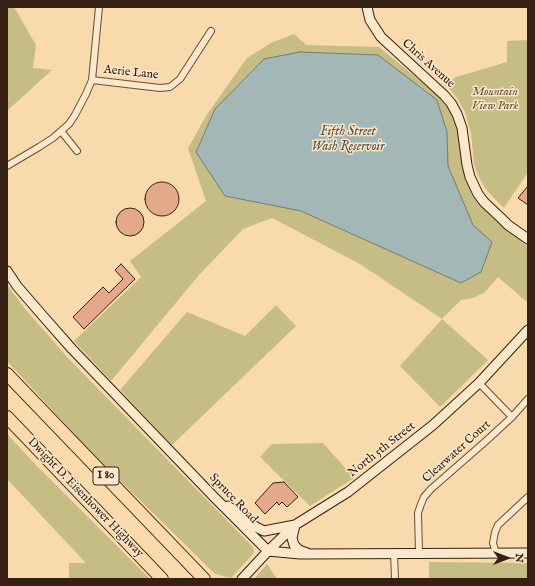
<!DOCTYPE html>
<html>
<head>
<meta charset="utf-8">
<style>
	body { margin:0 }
	#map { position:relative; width:535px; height:586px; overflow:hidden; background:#f9daac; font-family:"IM FELL English",serif }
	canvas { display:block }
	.frame { position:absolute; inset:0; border:8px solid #352013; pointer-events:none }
	.north { position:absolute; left:487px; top:538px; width:40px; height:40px; -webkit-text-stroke:3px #fbe7c9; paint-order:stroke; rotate:90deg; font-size:11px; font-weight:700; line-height:16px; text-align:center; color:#352013 }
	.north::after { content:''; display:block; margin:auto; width:14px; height:18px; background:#352013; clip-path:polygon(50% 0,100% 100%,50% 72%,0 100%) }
</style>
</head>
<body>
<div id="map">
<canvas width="535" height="586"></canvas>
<div class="frame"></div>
<div class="north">N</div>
</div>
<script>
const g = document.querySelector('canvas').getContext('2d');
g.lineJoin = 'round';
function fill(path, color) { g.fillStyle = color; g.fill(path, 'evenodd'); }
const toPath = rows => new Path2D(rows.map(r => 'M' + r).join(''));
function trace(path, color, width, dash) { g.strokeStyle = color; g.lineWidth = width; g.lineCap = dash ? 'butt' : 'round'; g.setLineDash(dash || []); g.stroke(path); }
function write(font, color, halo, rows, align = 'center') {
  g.font = font + ' "IM FELL English",serif'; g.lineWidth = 3; g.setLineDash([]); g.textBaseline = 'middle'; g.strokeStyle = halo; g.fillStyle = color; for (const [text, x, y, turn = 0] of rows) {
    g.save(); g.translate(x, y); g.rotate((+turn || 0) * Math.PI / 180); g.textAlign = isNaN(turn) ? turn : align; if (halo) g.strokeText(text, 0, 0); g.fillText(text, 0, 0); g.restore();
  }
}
const green = toPath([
	[7,7,14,7,36,45,33,68,52,70,7,111],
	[294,34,306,45,379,47,435,93,445,103,457,125,462,162,471,190,481,204,499,222,528,247,528,303,498,277,484,293,473,298,461,300,442,319,488,360,440,407,400,366,442,319,360,264,272,218,243,229,199,275,111,381,74,341,141,277,130,261,206,201,188,148,206,116,247,58,271,43],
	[528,40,528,172,504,208,494,198,485,188,478,175,474,164,471,133,465,112,457,98,446,85,456,77,507,62,507,41],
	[7,285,26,310,68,358,252,546,254,550,253,554,231,578,215,574,87,448,7,361],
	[276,305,296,326,172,445,120,390,187,312,245,336],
	[7,434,36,465,150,579,69,579,69,563,86,563,7,479],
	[323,443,354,478,310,506,260,457,272,444],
	[429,562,528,563,528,579,429,579],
	[267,564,277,579,254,579]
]);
const water = toPath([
	[300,52,378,55,437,100,447,132,448,166,473,225,492,242,481,272,461,283,301,211,225,196,196,152,215,109,264,59,300,52]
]);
const building = toPath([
	'145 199a17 17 0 1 1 34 0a17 17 0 1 1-34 0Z',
	[528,186,528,205,518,198,528,186],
	'116 222a14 14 0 1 1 28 0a14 14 0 1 1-28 0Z',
	[121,264,135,279,84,329,73,317,103,287,109,293,123,279,115,270,121,264],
	[284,482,298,497,287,507,282,502,279,505,277,502,265,514,255,503,273,483,284,482]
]);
const street = toPath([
	[92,80,160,88,170,87,180,79,211,31],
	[61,131,77,151],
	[7,166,39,147,53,138,69,124,75,115,86,94,92,80,99,7],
	[479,383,512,417],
	[394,553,395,579],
	[419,553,418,513,421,504,424,497,431,489,486,441,512,417,528,399],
	[496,553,493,543,495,532,498,525,528,497]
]);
const secondary = toPath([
	[367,7,370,20,381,37,444,95,451,103,457,114,462,128,467,165,470,177,478,194,484,202,501,218,508,225,528,239],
	[7,271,17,286,42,315,72,349,214,497,268,551,300,554,528,553],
	[228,506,256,527,264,531,295,525],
	[295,525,292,538,294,545,299,550,307,553],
	[242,579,268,551,295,525,348,492,433,425,479,383,528,330]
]);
const highway = toPath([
	[7,374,204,579],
	[7,417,162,579]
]);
const shields = [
	[106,476,26]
];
const shieldNames = [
	["I 80",106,476]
];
const streetNames = [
	["Chris Avenue",428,64,42],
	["Aerie Lane",131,73,6],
	["North 5th Street",382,450,-38],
	["Clearwater Court",457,452,-42],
	["Dwight D. Eisenhower Highway",85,498,46],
	["Spruce Road",233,499,46]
];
const parkNames = [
	["Mountain",495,93],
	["View Park",495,107]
];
const waterNames = [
	["Fifth Street",348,132],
	["Wash Reservoir",348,147]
];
fill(green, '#c6bd84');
fill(water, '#a3b8b6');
trace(water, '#777b75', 1);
fill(building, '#e4a88a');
trace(building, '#352013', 1);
trace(street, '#664e39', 8);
trace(secondary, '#352013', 11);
trace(highway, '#352013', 14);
trace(street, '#fbe7c9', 6);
trace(secondary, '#fbe7c9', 9);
trace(highway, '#f9daac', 12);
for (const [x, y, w] of shields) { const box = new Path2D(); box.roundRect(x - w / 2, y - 9, w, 18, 3); g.fillStyle = '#fbe7c9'; g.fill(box); trace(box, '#352013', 1); }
write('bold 11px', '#352013', null, shieldNames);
write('12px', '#352013', '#fbe7c9', streetNames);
write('italic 12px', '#604f35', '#fbe7c9', parkNames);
write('italic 13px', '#564e44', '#fbe7c9', waterNames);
</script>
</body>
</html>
